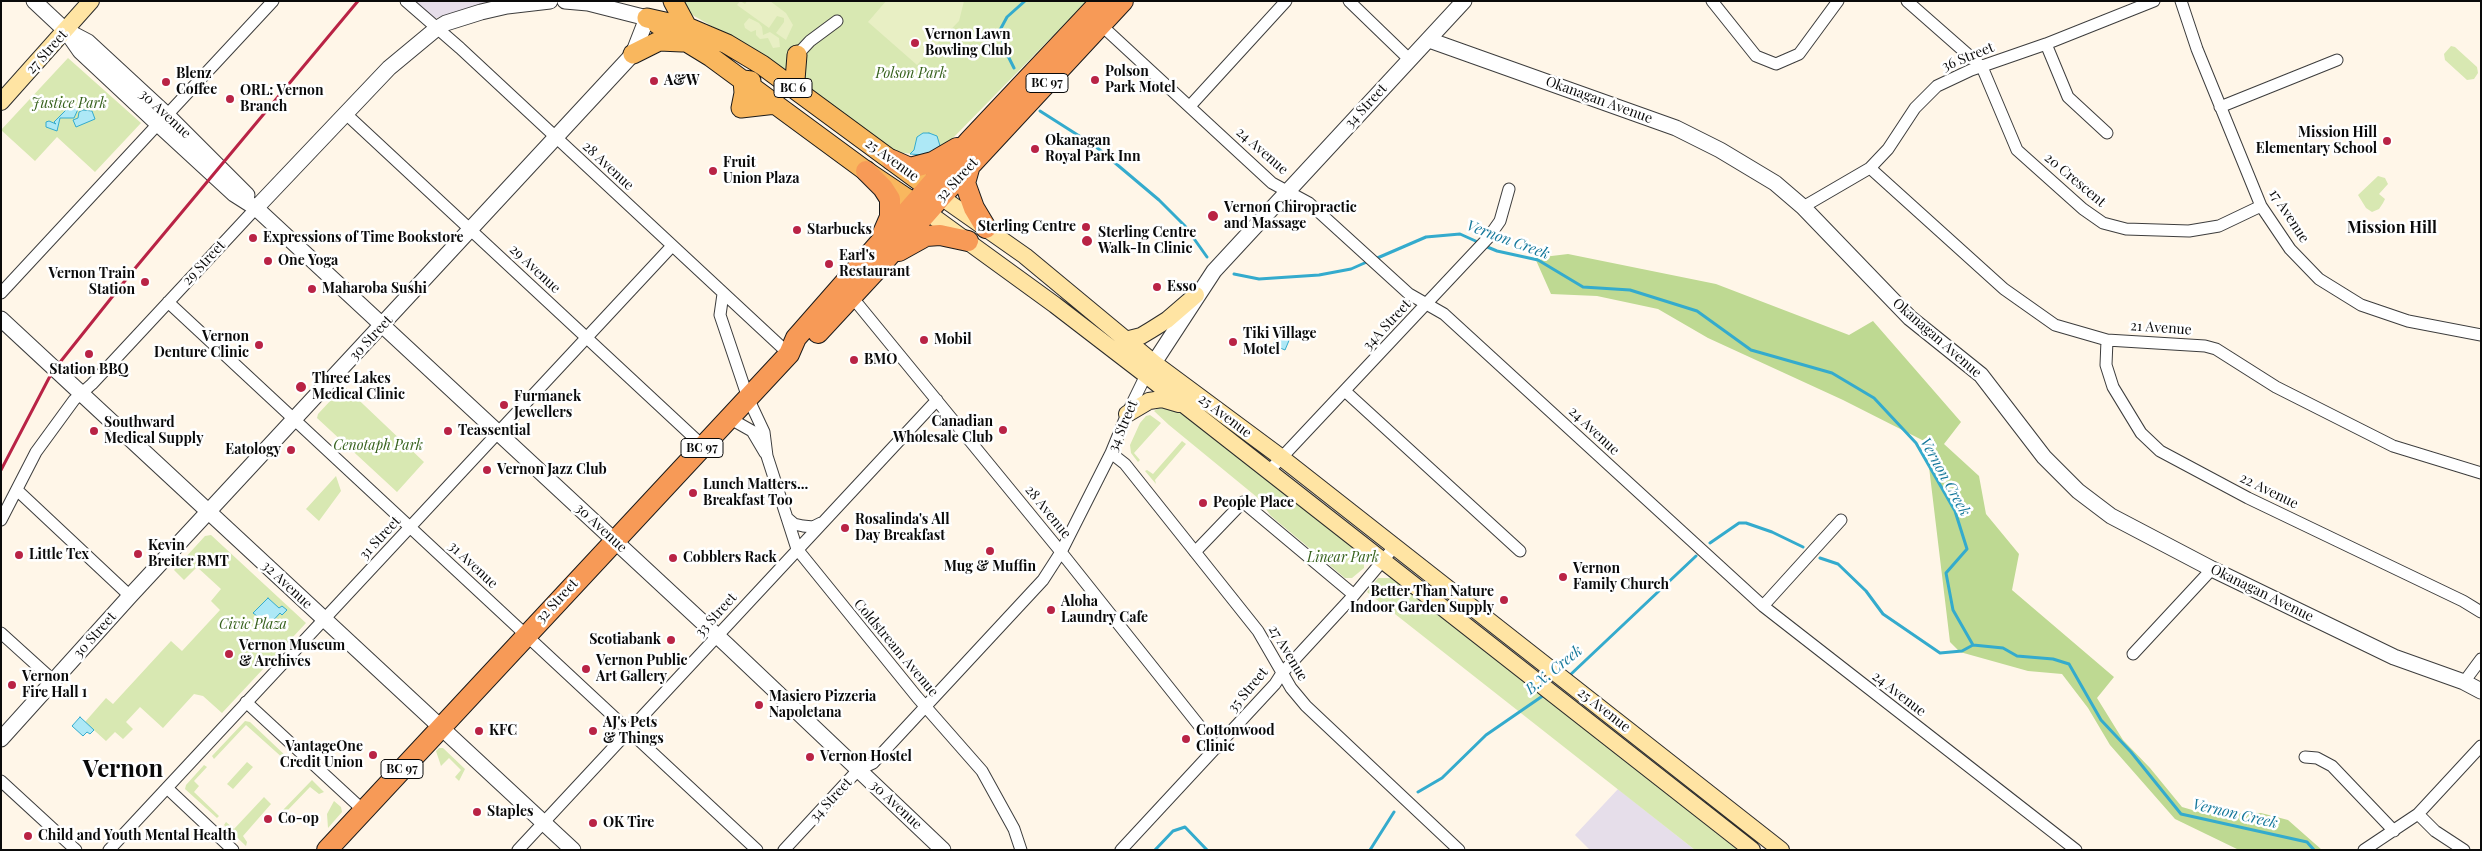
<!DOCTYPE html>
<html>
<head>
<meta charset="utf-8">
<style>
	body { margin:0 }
	#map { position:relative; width:2482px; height:851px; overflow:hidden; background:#fff6e8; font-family:"Playfair Display",serif }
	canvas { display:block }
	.frame { position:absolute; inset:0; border:2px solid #0a0a0a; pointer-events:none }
</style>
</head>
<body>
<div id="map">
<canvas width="2482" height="851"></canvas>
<div class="frame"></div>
</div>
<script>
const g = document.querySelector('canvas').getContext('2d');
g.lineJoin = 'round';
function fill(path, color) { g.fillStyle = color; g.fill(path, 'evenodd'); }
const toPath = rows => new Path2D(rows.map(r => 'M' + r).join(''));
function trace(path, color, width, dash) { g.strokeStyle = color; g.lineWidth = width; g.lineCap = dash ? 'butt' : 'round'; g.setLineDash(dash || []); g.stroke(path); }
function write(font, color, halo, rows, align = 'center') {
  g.font = font + ' "Playfair Display",serif'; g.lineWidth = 5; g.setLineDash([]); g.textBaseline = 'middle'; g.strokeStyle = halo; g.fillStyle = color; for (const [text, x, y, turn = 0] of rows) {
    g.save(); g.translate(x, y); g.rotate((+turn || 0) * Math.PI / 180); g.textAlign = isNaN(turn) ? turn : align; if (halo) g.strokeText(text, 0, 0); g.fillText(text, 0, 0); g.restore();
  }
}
const industrial = toPath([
	[414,1,492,1,433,19],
	[1618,789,1695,850,1590,850,1575,835]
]);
const green = toPath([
	[683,1,1087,1,952,139,942,148,913,154,895,152,755,51,689,13],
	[2451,46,2455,47,2477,67,2478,73,2474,79,2467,80,2445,60,2444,54],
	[68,58,141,123,95,172,57,137,35,161,1,130],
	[2378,176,2385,178,2388,184,2379,194,2385,199,2383,203,2379,209,2372,212,2366,208,2358,195],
	[344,386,424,462,397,492,317,418,318,414],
	[1160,407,1174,409,1182,414,1358,551,1364,560,1364,568,1352,578,1345,578,1271,516,1258,498,1169,425,1154,411],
	[1150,415,1161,423,1134,453,1140,460,1138,462,1131,453,1130,445,1140,423,1146,416],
	[1182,441,1186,444,1155,480,1156,484,1145,471,1147,470,1153,474],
	[336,476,341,491,319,521,306,509],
	[211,535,306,623,222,713,203,696,194,694,163,728,140,707,126,722,133,729,123,739,115,732,106,741,85,722,106,698,113,704,171,641,182,651,220,610,211,601,221,589,197,567,184,580,174,570,205,536],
	[1378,578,1391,578,1740,850,1695,850,1367,592],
	[245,721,250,722,288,758,285,760,246,725,214,759,212,756],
	[439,748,443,748,465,769,459,781,455,777,461,770,449,758,441,766,436,751],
	[247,762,253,767,233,789,227,784],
	[204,765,207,767,194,781,199,786,194,792,219,816,217,818,185,789,186,785],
	[312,780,324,792,319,794,310,787,285,813,281,812],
	[264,797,271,804,243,836,247,842,246,846,224,825,226,822,234,829],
	[334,801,341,807,342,812,328,828,327,814]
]);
const forest = toPath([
	[1568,254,1716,284,1849,335,1873,321,1961,422,1944,444,1979,476,1986,514,2019,554,2012,590,2114,677,2097,698,2123,740,2150,768,2182,807,2206,814,2261,813,2288,820,2322,850,2239,850,2175,819,2110,745,2088,708,2062,674,2028,671,1960,652,1950,642,1926,442,1843,400,1708,338,1658,309,1597,296,1551,294,1535,258]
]);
const pitch = toPath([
	[740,1,745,4,747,1,770,1,786,13,793,25,786,40,776,33,784,22,784,18,777,16,769,28,737,5],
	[886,1,964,1,959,21,917,65,868,22],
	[749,18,759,23,762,27,763,35,770,32,779,38,780,47,773,48,768,38,760,39,756,35,756,30,751,32,745,28,744,24]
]);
const water = toPath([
	[79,107,74,118,60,118,57,131,46,127,46,122,49,121,56,124,54,122,68,108,79,107],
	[83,110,92,111,95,119,76,127,73,120,78,118,79,112,83,110],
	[929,133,937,136,941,149,923,155,910,154,914,150,917,137,923,133,929,133],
	[1280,327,1293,331,1285,350,1273,345,1280,327],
	[268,598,279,608,282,606,287,610,282,615,280,613,269,625,253,613,268,598],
	[80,717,94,730,90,734,87,732,83,736,72,726,80,717]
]);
const stream = toPath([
	[1014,68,1004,48,1000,30,1007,17,1025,1],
	[1040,111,1095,146,1159,200,1185,226,1207,257],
	[1485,246,1497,251,1538,260,1583,287,1630,290,1697,311,1751,350,1832,373,1874,398,1916,443,1955,511,1967,549,1946,573,1953,610,1973,645],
	[1375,259,1426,237,1460,234,1480,243],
	[1234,274,1259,279,1319,275,1351,269,1369,261],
	[1710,543,1739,523,1746,523,1772,532,1803,547],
	[1820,558,1838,564,1866,591,1883,614,1940,653,1962,651,1973,645],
	[1973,645,2003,648,2017,656,2053,659,2069,664,2101,720,2131,752,2181,814,2307,842,2314,850],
	[1569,676,1696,556],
	[1418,792,1442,778,1486,735,1544,695],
	[1155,850,1173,831,1185,827,1207,850],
	[1370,850,1394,812]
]);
const minor = toPath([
	[406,1,460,48,789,354],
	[1349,1,1410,60],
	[1712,1,1756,56,1776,64,1799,54,1838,1],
	[1907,1,1982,67,2017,150,2083,209,2103,223,2126,229,2189,231,2219,226,2261,206],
	[2181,1,2197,49,2261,206,2290,249,2319,279,2361,305,2408,321,2481,335],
	[1101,25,1272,183,1309,203,1409,294,1444,314,1763,606,2076,850],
	[2046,44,2068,97,2107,133],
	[797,55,810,41,837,21],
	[1190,106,1286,1],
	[2220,107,2337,60],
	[346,114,703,446],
	[167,115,273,1],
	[1870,168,2004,289,2055,325,2107,340,2205,346,2216,349,2276,387,2393,446,2481,473],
	[1803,207,1870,168,1888,149,1915,108,1937,86,1971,70,2046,44,2154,1],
	[1,293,158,124],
	[723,294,720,315,748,398,764,432,767,456,797,549,917,697,982,771,1014,829,1021,850],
	[852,297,1061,552,1217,748],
	[168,302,757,850],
	[2107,340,2106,365,2113,387,2141,433,2160,451,2248,498,2463,601,2481,612],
	[1346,392,1520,551],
	[729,418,752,431,765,453],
	[1111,453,1125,464,1258,631,1291,688,1306,706,1459,850],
	[1269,471,1488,238,1500,221,1509,189],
	[17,490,130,596],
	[787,518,794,524,803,526,813,527,821,523],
	[1,520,36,452,74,400,92,384,256,208],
	[1195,552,1243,502,1354,595],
	[1763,606,1841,520],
	[1,633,54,681],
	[2133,654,2212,569],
	[2464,682,2481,659],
	[246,702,364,811],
	[2305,757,2317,758,2332,766,2394,831],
	[1,781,76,850],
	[167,788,233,850],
	[2418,814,2435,831,2464,850],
	[109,850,672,246],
	[518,850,937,400],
	[784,850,858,770,873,763,1043,580,1061,552,1111,453,1127,414,1146,375],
	[1121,850,1275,684,1282,673,1354,595,1395,546],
	[2364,850,2418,814,2481,746]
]);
const tertiary = toPath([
	[34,1,66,31,80,51,158,124,234,194,256,208,727,645,943,850],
	[69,32,88,42,167,115,247,195],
	[1429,40,1676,128,1720,150,1775,183,1803,207,1910,318,1981,375,2044,457,2078,491,2111,516,2212,569,2394,657,2464,682,2481,691],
	[256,208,389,68,436,29,446,23,481,12,507,6,550,1],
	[1,319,573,850],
	[1148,372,1214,271,1464,1],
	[1,739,130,596,633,54,647,18,588,3,565,1]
]);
const secondary = toPath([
	[1,102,91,1],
	[941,197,1025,256,1154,363,1282,458,1781,850],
	[927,212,1055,305,1146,375,1752,850],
	[1125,340,1141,336,1151,330,1167,320,1196,295],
	[1127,414,1149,401,1162,399,1179,404]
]);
const primary = toPath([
	[673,1,687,27],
	[647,18,687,27,727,44,762,65,940,196],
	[657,24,711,57,866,171,927,212],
	[633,54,659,41,682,42],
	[797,55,795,80,803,95],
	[751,81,743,80,744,93,741,108,776,104]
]);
const trunk = toPath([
	[892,160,910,168,933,162,957,148],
	[970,165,965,183,974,208,986,228],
	[866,171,883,188,890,199,890,217,883,233],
	[899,251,926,236,940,235,968,241],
	[818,333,881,265,941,197,1123,1],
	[327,850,789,354,796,338,969,141,1101,1]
]);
const rail = toPath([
	[1,470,49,378,61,361,132,272,358,1]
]);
const markers = [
	[915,43,5,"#b92345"],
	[1095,80,5,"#b92345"],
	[654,81,5,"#b92345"],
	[166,82,5,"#b92345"],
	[230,99,5,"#b92345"],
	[2387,141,5,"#b92345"],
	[1035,149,5,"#b92345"],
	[713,171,5,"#b92345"],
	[1213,216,6,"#b92345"],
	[1086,227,5,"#b92345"],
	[797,230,5,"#b92345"],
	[253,238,5,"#b92345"],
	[1087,241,6,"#b92345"],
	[268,261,5,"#b92345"],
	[829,264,5,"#b92345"],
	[145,282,5,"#b92345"],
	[1157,287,5,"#b92345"],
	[312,289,5,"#b92345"],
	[924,340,5,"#b92345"],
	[1233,342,5,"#b92345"],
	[259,345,5,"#b92345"],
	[89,354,5,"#b92345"],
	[854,360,5,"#b92345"],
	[301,387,6,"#b92345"],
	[504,405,5,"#b92345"],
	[1003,430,5,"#b92345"],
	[94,431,5,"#b92345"],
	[448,431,5,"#b92345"],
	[291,450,5,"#b92345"],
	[487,470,5,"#b92345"],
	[693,493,5,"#b92345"],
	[1203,503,5,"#b92345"],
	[845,528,5,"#b92345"],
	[990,551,5,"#b92345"],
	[138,554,5,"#b92345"],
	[19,555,5,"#b92345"],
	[673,558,5,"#b92345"],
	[1563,577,5,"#b92345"],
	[1504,600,5,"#b92345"],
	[1051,610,5,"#b92345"],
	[671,640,5,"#b92345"],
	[229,654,5,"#b92345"],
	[586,669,5,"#b92345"],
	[12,685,5,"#b92345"],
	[759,705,5,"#b92345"],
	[479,731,5,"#b92345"],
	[593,731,5,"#b92345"],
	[1186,739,5,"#b92345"],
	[373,755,5,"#b92345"],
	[810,757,5,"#b92345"],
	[477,812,5,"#b92345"],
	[268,819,5,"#b92345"],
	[593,823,5,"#b92345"],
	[28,836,5,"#b92345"]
];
const shields = [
	[1047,83,42],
	[793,88,38],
	[702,448,42],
	[402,769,42]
];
const shieldNames = [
	["BC 97",1047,83],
	["BC 6",793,88],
	["BC 97",702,448],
	["BC 97",402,769]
];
const poiNames = [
	["Vernon Lawn",925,35],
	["Bowling Club",925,51],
	["Polson",1105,72],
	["Park Motel",1105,88],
	["Blenz",176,74],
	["Coffee",176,90],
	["A&W",664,81],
	["ORL: Vernon",240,91],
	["Branch",240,107],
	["Mission Hill",2377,133,"right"],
	["Elementary School",2377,149,"right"],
	["Okanagan",1045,141],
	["Royal Park Inn",1045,157],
	["Fruit",723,163],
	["Union Plaza",723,179],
	["Vernon Chiropractic",1224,208],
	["and Massage",1224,224],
	["Sterling Centre",1076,227,"right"],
	["Starbucks",807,230],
	["Sterling Centre",1098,233],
	["Walk-In Clinic",1098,249],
	["Expressions of Time Bookstore",263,238],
	["Earl's",839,256],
	["Restaurant",839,272],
	["One Yoga",278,261],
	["Vernon Train",135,274,"right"],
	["Station",135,290,"right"],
	["Esso",1167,287],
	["Maharoba Sushi",322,289],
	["Tiki Village",1243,334],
	["Motel",1243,350],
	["Vernon",249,337,"right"],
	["Denture Clinic",249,353,"right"],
	["Mobil",934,340],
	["BMO",864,360],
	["Station BBQ",89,370,"center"],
	["Three Lakes",312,379],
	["Medical Clinic",312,395],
	["Furmanek",514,397],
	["Jewellers",514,413],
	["Canadian",993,422,"right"],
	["Wholesale Club",993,438,"right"],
	["Southward",104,423],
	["Medical Supply",104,439],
	["Teassential",458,431],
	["Eatology",281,450,"right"],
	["Vernon Jazz Club",497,470],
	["Lunch Matters...",703,485],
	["Breakfast Too",703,501],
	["People Place",1213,503],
	["Rosalinda's All",855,520],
	["Day Breakfast",855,536],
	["Kevin",148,546],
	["Breiter RMT",148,562],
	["Little Tex",29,555],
	["Cobblers Rack",683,558],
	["Mug & Muffin",990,567,"center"],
	["Vernon",1573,569],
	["Family Church",1573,585],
	["Better Than Nature",1494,592,"right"],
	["Indoor Garden Supply",1494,608,"right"],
	["Aloha",1061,602],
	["Laundry Cafe",1061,618],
	["Scotiabank",661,640,"right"],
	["Vernon Museum",239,646],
	["& Archives",239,662],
	["Vernon Public",596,661],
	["Art Gallery",596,677],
	["Vernon",22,677],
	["Fire Hall 1",22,693],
	["Masiero Pizzeria",769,697],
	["Napoletana",769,713],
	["AJ's Pets",603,723],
	["& Things",603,739],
	["KFC",489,731],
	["Cottonwood",1196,731],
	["Clinic",1196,747],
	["VantageOne",363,747,"right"],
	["Credit Union",363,763,"right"],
	["Vernon Hostel",820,757],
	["Staples",487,812],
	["Co-op",278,819],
	["OK Tire",603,823],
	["Child and Youth Mental Health",38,836]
];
const streetNames = [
	["27 Street",47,52,-48],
	["36 Street",1968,57,-22],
	["Okanagan Avenue",1599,100,20],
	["34 Street",1366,106,-47],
	["30 Avenue",165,114,43],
	["24 Avenue",1262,151,41],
	["25 Avenue",892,160,36],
	["28 Avenue",608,166,43],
	["32 Street",957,180,-47],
	["20 Crescent",2075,180,40],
	["17 Avenue",2289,216,57],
	["29 Street",204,263,-47],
	["29 Avenue",535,269,43],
	["34A Street",1387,325,-47],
	["21 Avenue",2161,328,4],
	["30 Street",371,338,-47],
	["Okanagan Avenue",1937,338,41],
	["25 Avenue",1225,416,37],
	["34 Street",1123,426,-67],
	["24 Avenue",1594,431,43],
	["22 Avenue",2269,491,26],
	["28 Avenue",1048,512,51],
	["30 Avenue",601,528,43],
	["31 Street",380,538,-47],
	["31 Avenue",473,565,43],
	["32 Avenue",287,585,43],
	["Okanagan Avenue",2262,593,26],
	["32 Street",557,601,-47],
	["33 Street",716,615,-48],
	["30 Street",95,635,-48],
	["Coldstream Avenue",896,648,50],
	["27 Avenue",1288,653,59],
	["35 Street",1248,690,-50],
	["24 Avenue",1899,694,38],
	["25 Avenue",1604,710,38],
	["34 Street",831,800,-47],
	["30 Avenue",896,805,43]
];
const parkNames = [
	["Polson Park",911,74],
	["Justice Park",69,104],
	["Cenotaph Park",378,446],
	["Linear Park",1343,558],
	["Civic Plaza",253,625]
];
const waterNames = [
	["Vernon Creek",1508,240,20],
	["Vernon Creek",1945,477,61],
	["B.X. Creek",1554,670,-39],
	["Vernon Creek",2235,814,13]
];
const quarterNames = [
	["Mission Hill",2392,228]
];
const townNames = [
	["Vernon",123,770]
];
fill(industrial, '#e6deea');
fill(green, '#d8e8b2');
fill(forest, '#bed992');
fill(pitch, '#e8efc4');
fill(water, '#ade8f6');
trace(water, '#34abcd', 1);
trace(stream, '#34abcd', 3);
trace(minor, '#3d3d3d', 13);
trace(tertiary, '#3d3d3d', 17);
trace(secondary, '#2c2c2c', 18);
trace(primary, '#1b1b1b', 21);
trace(trunk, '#1b1b1b', 22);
trace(minor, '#fff', 11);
trace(tertiary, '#fff', 15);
trace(secondary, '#ffe4a3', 16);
trace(primary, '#f9b75e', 19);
trace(trunk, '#f79a57', 20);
trace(rail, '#b92345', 3);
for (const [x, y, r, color] of markers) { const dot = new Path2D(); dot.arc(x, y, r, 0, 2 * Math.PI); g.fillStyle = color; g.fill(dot); trace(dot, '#fff', 2); }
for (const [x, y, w] of shields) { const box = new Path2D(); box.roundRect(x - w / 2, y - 9.5, w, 19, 4); g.fillStyle = '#fff'; g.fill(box); trace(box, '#0a0a0a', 1); }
write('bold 12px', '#0a0a0a', null, shieldNames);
write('bold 14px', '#0a0a0a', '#fff', poiNames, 'left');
write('14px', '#0a0a0a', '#fff', streetNames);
write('italic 14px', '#36611c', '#fff', parkNames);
write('italic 15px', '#15789b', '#fff', waterNames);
write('bold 16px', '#0a0a0a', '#fff', quarterNames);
write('bold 24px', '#0a0a0a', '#fff', townNames);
</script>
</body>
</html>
